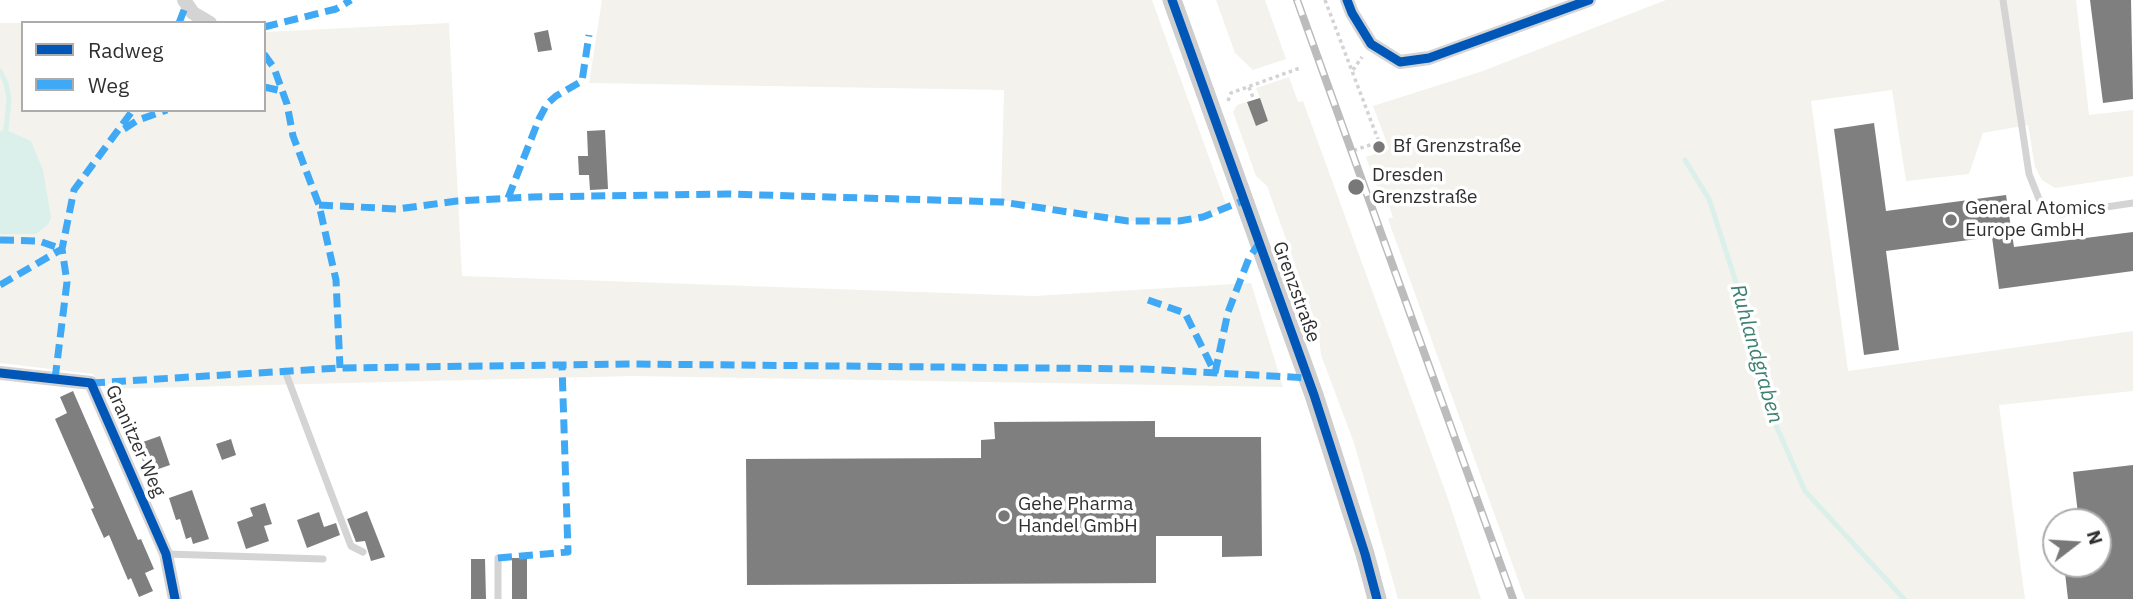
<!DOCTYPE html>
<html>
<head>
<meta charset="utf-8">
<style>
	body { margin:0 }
	#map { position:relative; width:2133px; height:599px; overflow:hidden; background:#fff; font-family:"IBM Plex Sans",sans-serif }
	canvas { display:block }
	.legend { position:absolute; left:21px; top:21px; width:245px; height:91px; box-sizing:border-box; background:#fff; border:2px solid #acacac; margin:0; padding:9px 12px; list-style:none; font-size:21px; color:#303030 }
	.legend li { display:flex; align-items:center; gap:14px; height:35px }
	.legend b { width:35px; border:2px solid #acacac }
	.north { position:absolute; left:2042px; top:508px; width:70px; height:70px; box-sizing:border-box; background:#fff; border:2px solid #acacac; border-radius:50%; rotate:73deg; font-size:19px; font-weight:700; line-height:28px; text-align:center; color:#303030 }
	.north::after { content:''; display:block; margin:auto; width:24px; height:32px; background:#787878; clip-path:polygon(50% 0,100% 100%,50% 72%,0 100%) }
</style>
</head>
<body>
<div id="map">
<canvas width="2133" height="599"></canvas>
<ul class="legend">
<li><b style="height:9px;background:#0057b8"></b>Radweg</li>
<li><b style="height:9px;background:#3fa9f5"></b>Weg</li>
</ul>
<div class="north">N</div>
</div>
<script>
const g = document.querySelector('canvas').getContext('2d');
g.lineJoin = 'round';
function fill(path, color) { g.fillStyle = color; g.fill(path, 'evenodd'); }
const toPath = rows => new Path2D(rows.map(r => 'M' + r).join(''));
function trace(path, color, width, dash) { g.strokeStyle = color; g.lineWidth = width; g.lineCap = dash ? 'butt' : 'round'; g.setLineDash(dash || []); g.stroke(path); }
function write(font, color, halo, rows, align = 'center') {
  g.font = font + ' "IBM Plex Sans",sans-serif'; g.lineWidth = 7; g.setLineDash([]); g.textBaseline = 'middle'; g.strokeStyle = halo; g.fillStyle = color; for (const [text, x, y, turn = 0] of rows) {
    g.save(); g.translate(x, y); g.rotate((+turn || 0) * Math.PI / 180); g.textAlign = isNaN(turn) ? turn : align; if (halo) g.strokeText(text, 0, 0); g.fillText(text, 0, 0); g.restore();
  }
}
const green = toPath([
	[602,0,1152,0,1227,207,1203,217,1179,221,1128,221,1066,209,1001,200,1004,90,589,83],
	[1216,0,1265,0,1286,59,1253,70,1235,53],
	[1666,0,2076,0,2089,115,2133,110,2133,176,2055,188,2042,180,2035,167,2028,125,1983,133,1969,174,1906,181,1892,90,1811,101,1848,371,2133,331,2133,391,1999,405,2025,599,1525,599,1388,219,1393,217,1387,201,1383,191,1379,193,1366,157,1389,149,1373,106,1480,72],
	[0,23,23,23,23,110,264,110,264,32,449,23,462,276,1034,296,1251,283,1283,387,633,376,105,389,93,374,0,363],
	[1289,77,1298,102,1303,101,1447,496,1481,599,1398,599,1354,443,1321,355,1318,329,1267,186,1256,176,1233,112,1237,105,1247,102,1256,126,1268,121,1256,88]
]);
const water = toPath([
	[6,130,31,141,43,170,51,218,48,224,36,234,0,234,0,131]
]);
const stream = toPath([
	[0,71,6,83,9,99,6,130],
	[1685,160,1709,199,1746,313,1766,403,1805,491,1904,599]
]);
const building = toPath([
	[2090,0,2131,0,2133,99,2103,103],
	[548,30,552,50,538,52,534,33],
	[1260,98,1268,121,1256,126,1247,102],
	[1874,123,1886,211,2006,195,2014,247,2133,232,2133,271,1999,289,1992,237,1886,251,1899,350,1864,355,1834,129],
	[605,130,608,189,590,190,589,175,579,175,578,156,588,156,587,131],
	[73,391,138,540,141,539,154,569,145,573,153,591,139,597,131,578,128,580,109,535,104,538,91,509,94,508,55,419,67,413,60,397],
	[1155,421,1155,437,1261,437,1262,556,1222,557,1222,536,1156,536,1156,583,747,585,746,459,981,458,981,440,995,439,994,422],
	[160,436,170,465,147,473,137,444],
	[231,439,236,455,222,460,216,444],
	[2133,465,2133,599,2068,599,2064,564,2098,564,2098,522,2079,522,2073,472],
	[192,490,209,539,193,544,191,537,186,539,180,519,176,520,169,498],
	[265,503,272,524,264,526,269,541,246,549,237,522,253,516,250,508],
	[367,511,385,557,371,561,365,541,356,542,347,519],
	[319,512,324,527,336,523,340,535,307,548,297,520],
	[512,558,527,558,527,599,512,599],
	[471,559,485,559,486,599,471,599]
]);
const path = toPath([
	[1325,0,1379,142,1355,150],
	[1353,70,1362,57],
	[1249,87,1254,100],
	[1228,101,1231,93,1300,68]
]);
const service = toPath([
	[2003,0,2029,174,2039,199,2060,214,2133,203],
	[285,371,351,546,363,552],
	[167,554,323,559],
	[498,599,498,558]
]);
const minor = toPath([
	[184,0,193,13,210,23],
	[1347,0,1352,13,1371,44,1400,62,1429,58,1589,0],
	[0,373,91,383,166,554,175,599]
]);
const secondary = toPath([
	[1172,0,1314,395,1365,554,1377,599]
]);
const rail = toPath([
	[1297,0,1513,599]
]);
const quiet = toPath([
	[179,23,186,5],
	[264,27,336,9,351,0],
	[264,54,274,68,287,104,293,136,319,205,336,280,340,368],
	[264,87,282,91],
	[124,129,138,120,167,110],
	[508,198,539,119,547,104,556,96,582,81,589,35],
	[319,205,398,209,457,201,532,197,727,194,1002,202,1128,221,1179,221,1203,217,1245,200],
	[0,240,39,241,62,249],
	[0,285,62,249],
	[1148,300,1185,313,1215,373],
	[1215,373,1228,312,1249,258,1260,242],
	[55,379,67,282,62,249,74,190,133,110],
	[91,383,340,368,632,364,1144,369,1308,378],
	[498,558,568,552,562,365]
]);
const cycleway = toPath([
	[1172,0,1314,395,1365,554,1377,599],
	[1347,0,1352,13,1371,44,1400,62,1429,58,1589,0],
	[0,373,91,383,166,554,175,599]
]);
const markers = [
	[1379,147,7,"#787878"],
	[1356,187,9,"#787878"],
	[1951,220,7,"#787878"],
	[1004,516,7,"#787878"]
];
const poiNames = [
	["Bf Grenzstraße",1393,147],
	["Dresden",1372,176],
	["Grenzstraße",1372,198],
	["General Atomics",1965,209],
	["Europe GmbH",1965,231],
	["Gehe Pharma",1018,505],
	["Handel GmbH",1018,527]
];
const streetNames = [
	["Grenzstraße",1296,292,70],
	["Granitzer Weg",135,441,66]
];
const waterNames = [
	["Ruhlandgraben",1756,354,74]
];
fill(green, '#f3f2ec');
fill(water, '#dbf0eb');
trace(stream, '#dbf0eb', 5);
fill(building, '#7f7f7f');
trace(path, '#d3d3d3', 3.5, [3.5, 3.5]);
trace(service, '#d4d4d4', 7);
trace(minor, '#d4d4d4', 14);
trace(secondary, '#cecece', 19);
trace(rail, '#bcbcbc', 8);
trace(rail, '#fff', 5, [16]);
trace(quiet, '#3fa9f5', 7, [14, 7]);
trace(cycleway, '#0057b8', 9);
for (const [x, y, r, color] of markers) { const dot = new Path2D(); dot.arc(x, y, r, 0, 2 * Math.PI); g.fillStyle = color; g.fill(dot); trace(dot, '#fff', 2.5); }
write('19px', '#303030', '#fff', poiNames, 'left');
write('19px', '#303030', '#fff', streetNames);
write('italic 21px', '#3d8171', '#fff', waterNames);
</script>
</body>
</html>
